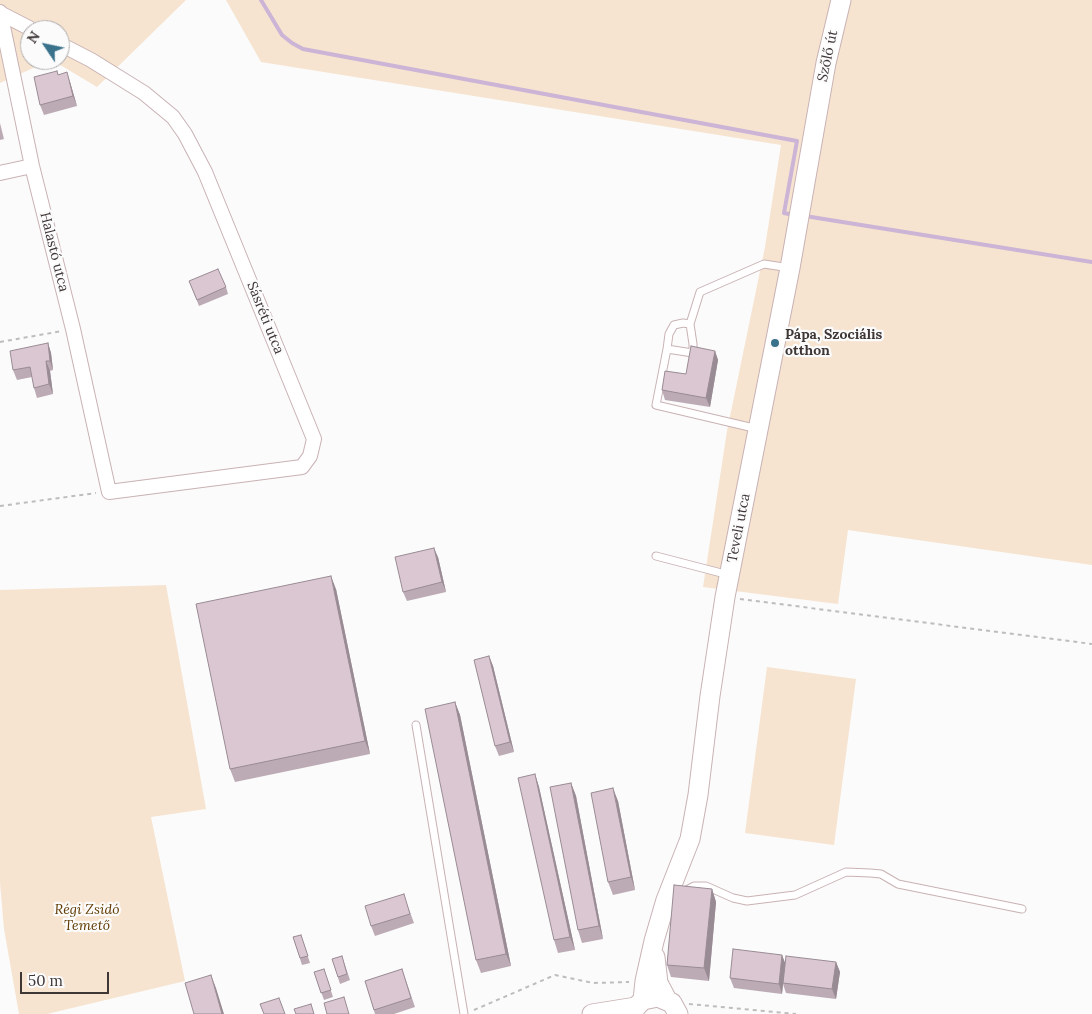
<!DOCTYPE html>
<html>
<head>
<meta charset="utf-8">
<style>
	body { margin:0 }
	#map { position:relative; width:1092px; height:1014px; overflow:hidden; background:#fbfbfb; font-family:Lora,serif }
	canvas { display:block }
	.north { position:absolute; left:20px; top:20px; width:50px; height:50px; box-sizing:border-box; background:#fbfbfb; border:1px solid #b0acac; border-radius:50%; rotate:304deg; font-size:14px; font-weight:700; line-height:20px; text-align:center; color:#3f3636 }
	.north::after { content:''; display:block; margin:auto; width:18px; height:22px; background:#3a728c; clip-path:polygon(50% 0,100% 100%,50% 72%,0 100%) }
	.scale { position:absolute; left:20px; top:972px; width:89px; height:22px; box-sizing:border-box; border:2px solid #3f3636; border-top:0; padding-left:6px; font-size:15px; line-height:18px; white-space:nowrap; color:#3f3636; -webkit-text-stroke:4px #fbfbfb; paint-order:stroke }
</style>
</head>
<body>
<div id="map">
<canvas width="1092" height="1014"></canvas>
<div class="north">N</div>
<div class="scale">50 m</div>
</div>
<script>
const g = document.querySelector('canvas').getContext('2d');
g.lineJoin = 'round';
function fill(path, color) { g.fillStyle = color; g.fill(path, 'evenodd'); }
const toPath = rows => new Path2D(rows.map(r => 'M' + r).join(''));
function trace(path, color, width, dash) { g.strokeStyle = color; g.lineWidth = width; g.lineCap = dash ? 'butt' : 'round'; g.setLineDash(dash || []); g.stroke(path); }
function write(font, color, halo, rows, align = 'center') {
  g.font = font + ' Lora,serif'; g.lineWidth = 4.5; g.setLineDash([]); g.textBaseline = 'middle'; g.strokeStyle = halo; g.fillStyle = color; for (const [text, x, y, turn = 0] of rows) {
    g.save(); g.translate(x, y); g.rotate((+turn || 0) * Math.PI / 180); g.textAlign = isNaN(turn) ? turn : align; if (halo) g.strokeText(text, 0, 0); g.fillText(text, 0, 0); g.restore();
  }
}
const green = toPath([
	[0,0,186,0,97,87,52,60,60,60,60,30,30,30,30,60,51,60,0,83],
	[226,0,1092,0,1092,565,848,530,838,604,703,587,727,431,765,247,781,145,261,62],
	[166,585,206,809,151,817,185,981,47,1014,19,1014,4,929,0,883,0,590],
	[767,667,856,679,834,845,745,833]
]);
const stream = toPath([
	[261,0,282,35,292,43,303,49,797,141,784,213,794,215],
	[805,216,1092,262]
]);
const path = toPath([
	[0,342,62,331],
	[0,506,96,493],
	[740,599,1092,644],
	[689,1004,796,1014],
	[474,1010,555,975,593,983,629,982]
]);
const lane = toPath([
	[667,349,669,334,674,325,683,323,690,324],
	[693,353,693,344,690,324,700,292,764,264,790,268],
	[699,354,667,349,656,405,758,429],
	[656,556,729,575],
	[416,725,464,1014],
	[685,891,694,886,706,886,733,898,747,901,795,895,846,872,870,873,881,874,898,884,1022,909]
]);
const street = toPath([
	[0,12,32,166,73,329,109,492,302,467,310,456,314,439,205,172,185,134,173,117,144,93,91,60,60,44],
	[0,13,33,30],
	[0,173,32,166]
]);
const secondary = toPath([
	[655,957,658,983,667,1000],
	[643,1000,645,981,654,941,666,900,690,839,698,795,710,696,725,597,790,268,826,63,841,0],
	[592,1014,636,1007],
	[633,1014,636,1007,643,1000,658,997,672,1003,678,1014]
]);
const wall = toPath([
	[58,75,70,82,77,106,44,115,40,105],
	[0,123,4,139,0,140],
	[189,281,226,287,228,294,199,306],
	[48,343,51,353,53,370,50,371,53,394,37,398,34,388,32,377,17,380,13,370],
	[715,351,718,360,710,407,665,400,662,390,686,374],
	[438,557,446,592,407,601,403,592],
	[336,589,370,754,235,782,230,769],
	[489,656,493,666,514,752,499,756,495,746],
	[455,702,460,715,511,966,481,973,476,960],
	[535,774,539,787,575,950,558,953,554,940],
	[571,783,576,796,603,939,582,943,578,930],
	[618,801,635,890,613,895,608,882],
	[712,889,716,902,709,981,671,977,667,965],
	[407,904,414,923,375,936,371,926],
	[301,935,310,963,302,965,293,937],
	[782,955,785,964,836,962,840,972,836,999,786,993,783,984,782,994,734,988,730,978],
	[342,956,350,980,340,984,332,959],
	[324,969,333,997,324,1000,314,972],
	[402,969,415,1007,394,1014,375,1014,365,981]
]);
const shadedWall = toPath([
	[67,72,70,82,77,106,73,96],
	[48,343,51,353,53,370,50,361],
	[715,351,718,360,710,407,706,398],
	[46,361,50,371,53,394,49,384],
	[434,548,438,557,446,592,442,582],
	[331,576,336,589,370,754,365,741],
	[489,656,493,666,514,752,510,742],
	[455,702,460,715,511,966,506,954],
	[535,774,539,787,575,950,570,937],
	[571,783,576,796,603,939,599,926],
	[613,788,618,801,635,890,631,877],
	[712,889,716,902,709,981,704,968],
	[782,955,786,965,783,983,783,984,782,994,779,984],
	[836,962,840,972,836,999,832,989],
	[211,975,216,988,224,1014,222,1014]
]);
const building = toPath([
	[57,71,58,75,67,72,73,96,40,105,34,77,57,71],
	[218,269,226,287,197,300,189,281,218,269],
	[48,343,50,361,46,361,49,384,34,388,30,367,13,370,10,351,48,343],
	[691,346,715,351,706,398,662,390,665,371,686,374,691,346],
	[434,548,442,582,403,592,395,557,434,548],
	[331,576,365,741,230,769,196,604,331,576],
	[489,656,510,742,495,746,474,660,489,656],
	[455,702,506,954,476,960,425,709,455,702],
	[535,774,570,937,554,940,518,778,535,774],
	[571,783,599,926,578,930,550,787,571,783],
	[613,788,631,877,608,882,591,793,613,788],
	[674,885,712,889,704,968,667,965,674,885],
	[404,894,410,914,371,926,365,906,404,894],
	[301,935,308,956,300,958,293,937,301,935],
	[733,949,782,955,779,984,730,978,733,949],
	[342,956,347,974,338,977,332,959,342,956],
	[786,956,836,962,832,989,783,983,786,956],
	[324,969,331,990,321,993,314,972,324,969],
	[402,969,411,998,374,1010,365,981,402,969],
	[211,975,222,1014,194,1014,185,983,211,975],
	[344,997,349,1014,327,1014,324,1003,344,997],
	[279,998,285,1014,264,1014,260,1004,279,998],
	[311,1004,314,1014,296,1014,294,1009,311,1004]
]);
const markers = [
	[775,343,5,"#3a728c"]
];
const streetNames = [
	["Szőlő út",828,56,-78],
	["Halastó utca",54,252,76],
	["Sásréti utca",265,318,68],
	["Teveli utca",739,528,-79]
];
const poiNames = [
	["Pápa, Szociális",785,335],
	["otthon",785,351]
];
const parkNames = [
	["Régi Zsidó",87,910],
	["Temető",87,926]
];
fill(green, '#f6e4d0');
trace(stream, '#cbb4d5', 4);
trace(lane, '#c9b2b4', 9);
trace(street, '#c9b2b4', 16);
trace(secondary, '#c9b2b4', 21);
trace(path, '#bfbcbc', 2, [4, 4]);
trace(lane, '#fff', 7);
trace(street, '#fff', 14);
trace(secondary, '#fff', 19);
fill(wall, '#bcabb5');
fill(shadedWall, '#998b93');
fill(building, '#dbc7d2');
trace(building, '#998b93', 1);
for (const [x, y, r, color] of markers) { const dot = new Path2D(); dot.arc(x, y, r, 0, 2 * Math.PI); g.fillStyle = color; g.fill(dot); trace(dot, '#fbfbfb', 2); }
write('14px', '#3f3636', '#fbfbfb', streetNames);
write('bold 14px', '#3f3636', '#fbfbfb', poiNames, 'left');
write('italic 14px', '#613b03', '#fbfbfb', parkNames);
</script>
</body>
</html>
